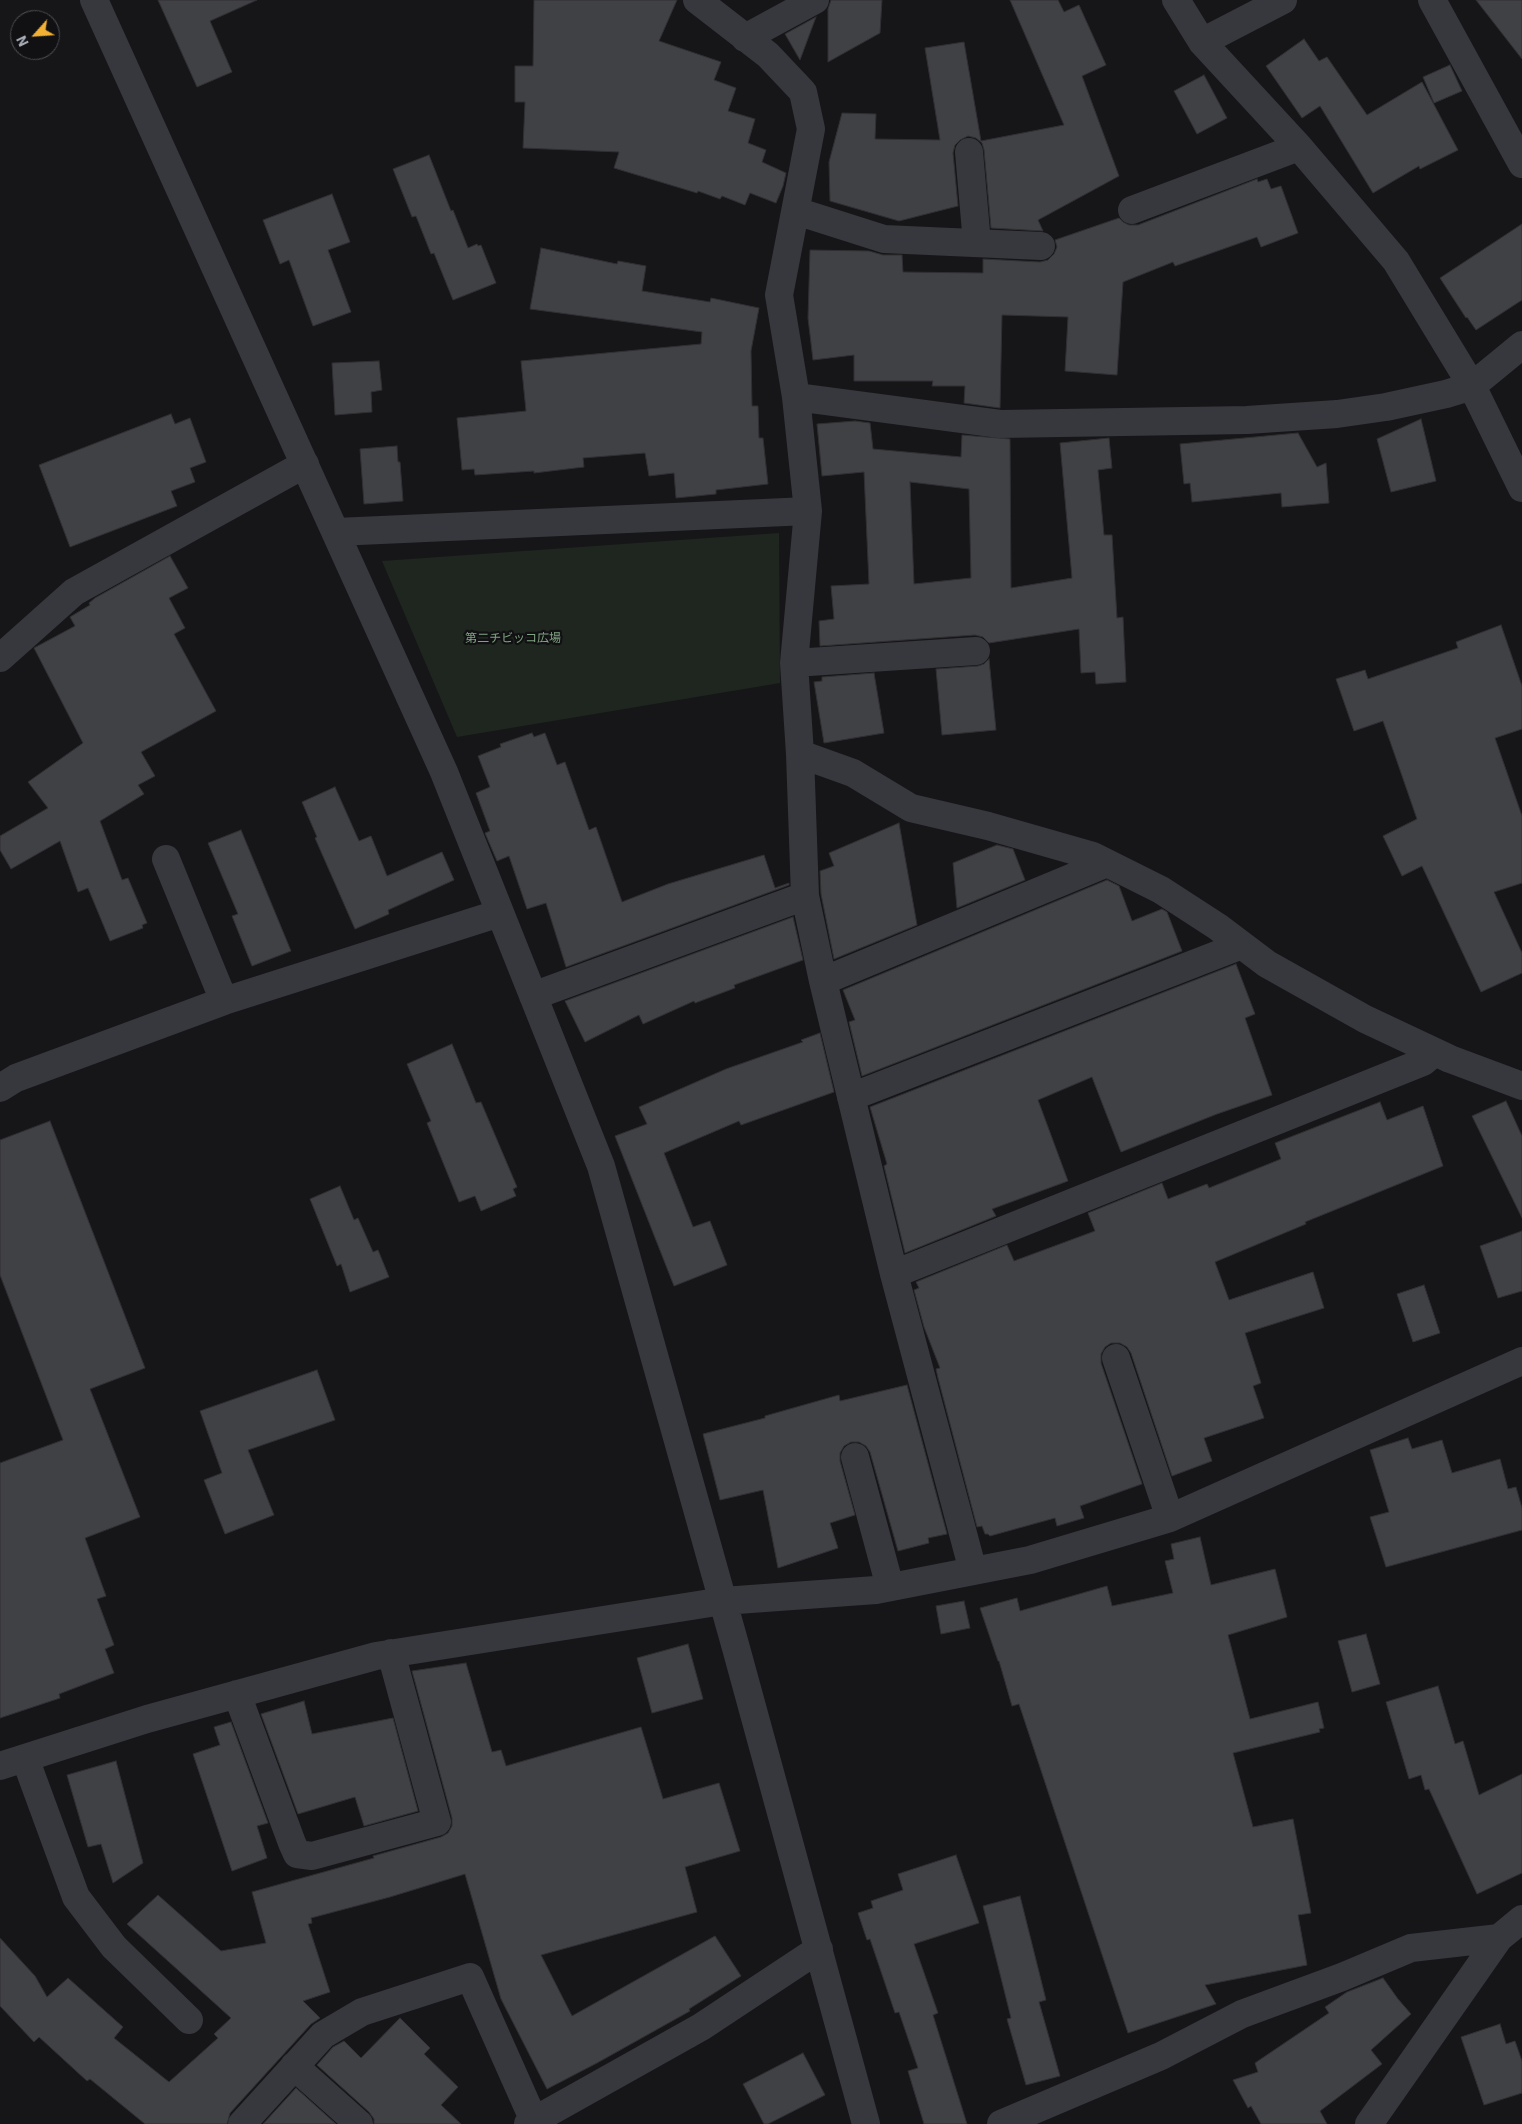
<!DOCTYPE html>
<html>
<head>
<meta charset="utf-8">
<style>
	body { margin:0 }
	#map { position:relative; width:1522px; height:2124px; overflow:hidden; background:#161618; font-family:"IBM Plex Sans",sans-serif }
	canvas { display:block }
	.north { position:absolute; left:10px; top:10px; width:50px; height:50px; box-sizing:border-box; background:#111113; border:1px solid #4d4f55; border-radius:50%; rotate:244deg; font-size:14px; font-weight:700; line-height:20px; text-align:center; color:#a8adb8 }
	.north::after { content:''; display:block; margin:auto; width:18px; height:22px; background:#f2b134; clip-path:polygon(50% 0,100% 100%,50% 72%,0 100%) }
</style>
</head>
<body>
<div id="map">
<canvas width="1522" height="2124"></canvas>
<div class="north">N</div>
</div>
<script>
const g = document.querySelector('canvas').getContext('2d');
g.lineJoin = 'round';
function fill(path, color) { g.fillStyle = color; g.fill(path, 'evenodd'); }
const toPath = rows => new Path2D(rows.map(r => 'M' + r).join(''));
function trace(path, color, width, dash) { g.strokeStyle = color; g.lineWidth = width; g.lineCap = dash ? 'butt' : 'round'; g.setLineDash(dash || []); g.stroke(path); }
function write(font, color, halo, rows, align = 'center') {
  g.font = font + ' "IBM Plex Sans","Noto Sans JP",sans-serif'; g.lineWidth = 4.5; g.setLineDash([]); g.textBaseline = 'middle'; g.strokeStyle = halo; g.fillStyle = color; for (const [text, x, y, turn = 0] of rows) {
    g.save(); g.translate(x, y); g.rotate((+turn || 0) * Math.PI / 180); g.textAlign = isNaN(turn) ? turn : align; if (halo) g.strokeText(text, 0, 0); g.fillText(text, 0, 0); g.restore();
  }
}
const green = toPath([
	[779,533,780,683,457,737,382,561]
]);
const building = toPath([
	[158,0,257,0,210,21,232,72,197,87,158,0],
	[534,0,677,0,659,41,721,62,714,80,736,88,728,111,755,119,748,143,766,150,762,162,786,173,783,186,776,203,750,193,745,205,722,196,720,199,698,191,697,193,614,168,619,152,523,148,525,102,515,102,515,66,533,66,534,0],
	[831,0,882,0,880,33,828,62,828,9,831,0],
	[1010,0,1058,0,1064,12,1079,5,1106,65,1082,76,1119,176,1038,220,1043,231,991,228,984,150,982,143,976,138,968,136,960,140,955,145,953,153,958,206,899,221,830,201,829,162,842,113,876,114,875,139,940,140,925,48,964,42,981,141,1064,125,1010,0],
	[1476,0,1522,0,1522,59,1476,0],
	[816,17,800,60,785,34,816,17],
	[1304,39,1319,61,1327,57,1367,115,1422,82,1458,150,1420,169,1419,166,1373,193,1320,106,1302,118,1266,66,1304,39],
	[1450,65,1462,91,1434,103,1423,77,1450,65],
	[1204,75,1227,118,1197,134,1174,91,1204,75],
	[429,155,451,211,453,210,468,248,477,244,478,246,481,245,496,283,453,300,434,253,431,254,416,216,412,217,393,169,429,155],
	[1257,179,1258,182,1267,179,1271,189,1281,186,1298,233,1261,247,1257,237,1175,266,1173,262,1123,282,1117,375,1065,371,1068,317,1002,315,1000,408,964,403,965,386,932,386,933,381,854,381,854,355,813,360,808,318,810,250,869,251,883,255,902,255,903,272,983,273,983,259,1040,262,1048,260,1054,254,1057,247,1055,240,1119,218,1123,222,1129,225,1138,225,1257,179],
	[332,194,350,242,328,250,351,312,313,326,289,260,280,264,263,220,332,194],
	[1522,224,1522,300,1476,330,1467,317,1466,318,1440,278,1522,224],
	[541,248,617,264,618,261,646,266,642,291,710,302,711,298,759,308,751,351,752,406,758,406,759,438,763,438,768,484,716,490,716,494,676,498,674,473,649,476,645,453,583,458,584,467,534,473,534,471,475,475,474,469,462,470,457,418,526,411,521,361,701,344,702,332,530,309,541,248],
	[379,361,382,390,371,392,372,412,335,415,332,363,379,361],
	[171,414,175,424,190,418,206,462,190,468,195,482,171,491,177,506,70,547,39,465,171,414],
	[1421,419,1436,481,1391,492,1377,439,1421,419],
	[855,421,870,423,873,449,961,457,962,435,1010,439,1011,588,1072,578,1060,443,1109,438,1112,468,1098,470,1104,535,1112,535,1117,618,1123,617,1126,682,1096,684,1095,672,1081,673,1079,629,989,643,983,637,975,635,820,646,819,621,834,619,831,586,869,584,864,472,822,476,817,424,855,421],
	[910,482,969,489,971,578,914,584,910,482],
	[1298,433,1317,467,1326,463,1329,503,1282,507,1281,493,1192,502,1190,483,1184,484,1180,444,1298,433],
	[397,446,398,462,400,462,403,501,364,504,360,449,397,446],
	[170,556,188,588,169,598,185,628,174,634,216,711,141,752,155,776,138,785,144,794,100,821,122,880,128,878,147,923,142,925,143,928,110,941,88,888,78,892,60,841,11,869,0,850,0,836,48,808,28,782,83,743,34,648,75,626,70,617,90,605,89,603,95,598,170,556],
	[1501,625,1522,686,1522,729,1495,738,1522,816,1522,883,1494,892,1522,953,1522,973,1481,992,1422,866,1402,876,1383,836,1417,819,1383,721,1354,731,1336,679,1365,670,1368,679,1458,648,1456,642,1501,625],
	[989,659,996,730,942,735,936,669,978,666,984,664,989,659],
	[874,673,884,733,824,743,814,682,822,681,822,677,874,673],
	[532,733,534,737,545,733,557,765,565,762,589,830,596,827,622,902,668,884,764,855,775,888,789,883,789,885,566,967,546,903,527,909,509,856,497,861,485,833,490,831,476,793,490,787,478,756,501,747,500,744,532,733],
	[335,787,359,841,371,836,387,876,442,852,454,880,388,910,389,914,355,929,315,838,317,837,302,802,335,787],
	[899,823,917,925,834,959,821,894,820,871,834,866,829,853,899,823],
	[241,830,291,951,252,966,232,916,238,914,208,843,241,830],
	[997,845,1013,849,1025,880,957,908,953,863,997,845],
	[1107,880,1119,886,1132,921,1162,909,1167,912,1182,951,862,1076,849,1022,855,1020,843,990,1107,880],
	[793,917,803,960,734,985,735,988,695,1003,694,1001,643,1024,639,1015,585,1042,565,1001,793,917],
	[1236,964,1255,1014,1245,1018,1272,1095,1217,1114,1121,1152,1092,1077,1038,1100,1068,1181,992,1209,996,1216,905,1253,884,1166,887,1164,870,1107,1236,964],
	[820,1033,834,1092,741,1125,739,1121,664,1153,693,1227,710,1221,727,1265,674,1286,615,1136,647,1124,639,1107,726,1069,803,1042,801,1040,820,1033],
	[452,1044,476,1103,481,1102,517,1187,513,1189,516,1196,481,1211,475,1196,459,1202,427,1123,431,1121,407,1064,452,1044],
	[1506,1101,1522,1136,1522,1218,1472,1116,1506,1101],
	[1380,1102,1387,1120,1423,1106,1443,1166,1305,1222,1306,1224,1215,1262,1229,1300,1313,1272,1324,1308,1245,1333,1261,1383,1253,1386,1264,1418,1204,1438,1212,1461,1172,1476,1131,1353,1127,1347,1120,1343,1111,1343,1105,1347,1101,1354,1101,1363,1142,1484,1080,1506,1084,1518,1057,1526,1055,1518,990,1536,988,1534,985,1534,982,1526,977,1527,938,1378,936,1369,940,1368,924,1327,914,1290,919,1288,916,1282,1007,1245,1014,1261,1095,1231,1088,1213,1162,1183,1168,1199,1207,1184,1209,1188,1281,1159,1275,1143,1380,1102],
	[50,1121,145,1368,90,1389,140,1517,85,1538,106,1596,97,1599,114,1645,105,1649,114,1673,59,1694,60,1698,0,1718,0,1463,63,1440,0,1275,0,1140,50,1121],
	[340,1186,354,1220,358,1218,373,1252,378,1250,389,1277,350,1292,341,1264,337,1266,310,1199,340,1186],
	[1522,1231,1522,1291,1498,1298,1480,1246,1522,1231],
	[1424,1285,1440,1333,1413,1342,1397,1294,1424,1285],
	[317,1370,335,1420,248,1450,274,1515,225,1534,204,1480,222,1473,200,1411,317,1370],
	[907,1385,947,1534,928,1538,929,1543,898,1551,870,1452,866,1446,859,1442,851,1442,844,1446,840,1453,840,1461,855,1515,830,1523,838,1548,778,1568,763,1490,720,1500,703,1434,765,1418,765,1416,839,1395,840,1401,907,1385],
	[1408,1438,1412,1449,1442,1440,1452,1473,1500,1459,1508,1489,1516,1487,1522,1508,1522,1530,1386,1567,1370,1517,1389,1512,1370,1450,1408,1438],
	[1200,1537,1211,1585,1275,1569,1287,1617,1228,1635,1250,1719,1318,1702,1324,1728,1319,1729,1320,1732,1233,1753,1253,1827,1293,1819,1311,1913,1298,1915,1307,1965,1205,1985,1216,2004,1128,2033,1019,1704,1012,1706,999,1661,998,1661,980,1608,1017,1598,1020,1611,1107,1586,1112,1606,1173,1593,1165,1561,1174,1559,1171,1544,1200,1537],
	[964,1601,970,1628,941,1634,936,1606,964,1601],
	[1366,1634,1380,1684,1352,1692,1338,1641,1366,1634],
	[688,1644,703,1699,652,1713,637,1658,688,1644],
	[466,1663,492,1752,501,1750,506,1766,641,1727,663,1799,719,1783,740,1851,685,1867,697,1912,541,1955,572,2016,715,1936,741,1976,689,2009,690,2011,597,2063,547,2089,501,1999,465,1874,390,1897,311,1918,312,1923,308,1924,330,1992,303,2001,320,2018,311,2024,230,2113,227,2124,145,2124,90,2079,87,2081,39,2037,34,2042,0,2006,0,1938,35,1976,47,1997,68,1978,123,2027,114,2038,169,2082,218,2038,214,2034,231,2018,127,1924,158,1895,221,1951,266,1943,252,1892,374,1858,373,1856,441,1837,448,1833,452,1826,452,1818,412,1671,466,1663],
	[1438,1686,1455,1744,1463,1741,1479,1795,1522,1774,1522,1873,1477,1894,1429,1789,1425,1790,1421,1775,1409,1779,1386,1702,1438,1686],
	[304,1701,312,1734,393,1718,418,1811,364,1826,355,1797,298,1814,261,1714,304,1701],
	[231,1722,268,1823,257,1826,267,1858,232,1871,193,1754,220,1745,214,1727,231,1722],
	[116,1761,143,1863,113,1883,101,1844,88,1847,67,1775,116,1761],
	[956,1855,979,1923,914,1944,938,2013,933,2015,967,2124,924,2124,908,2071,918,2068,899,2012,895,2013,870,1939,867,1940,858,1913,873,1908,871,1901,903,1890,898,1874,956,1855],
	[1020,1896,1046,2000,1039,2002,1060,2076,1026,2085,1007,2019,1011,2018,983,1906,1020,1896],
	[1383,1978,1398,1999,1411,2014,1371,2050,1382,2064,1320,2111,1327,2124,1261,2124,1251,2106,1248,2108,1233,2080,1258,2072,1255,2063,1329,2013,1325,2007,1347,1992,1383,1978],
	[400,2018,430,2048,424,2054,458,2087,441,2105,461,2124,374,2124,374,2119,369,2112,317,2065,333,2047,344,2041,361,2058,400,2018],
	[1500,2024,1506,2044,1515,2041,1522,2061,1522,2093,1484,2105,1461,2037,1500,2024],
	[803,2053,825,2095,768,2124,764,2124,743,2084,803,2053],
	[296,2088,336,2124,263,2124,296,2088]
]);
const minor = toPath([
	[94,0,444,772,601,1166,736,1648,866,2124],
	[697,0,768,55,803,92,811,129,779,295,796,397,808,511,794,663,800,754,853,773,911,808,988,826,1093,856,1161,890,1218,927,1267,964,1365,1019,1450,1059,1522,1086],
	[1176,0,1202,42,1299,147,1396,261,1472,386,1522,488],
	[1432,0,1522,164],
	[745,38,815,0],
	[1202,42,1283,0],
	[969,152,977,243],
	[1132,210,1299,147],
	[796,211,884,239,1041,246],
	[796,397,1000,424,1247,420,1337,414,1386,407,1446,394,1472,386,1522,345],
	[336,532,808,511],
	[0,658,74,592,305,464],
	[794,663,976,651],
	[800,754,805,896,823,981,894,1274,973,1571],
	[166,859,224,1001],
	[823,981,1107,863],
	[533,996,805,896],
	[0,1088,16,1078,224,1001,500,913],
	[851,1097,1242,945],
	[894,1274,1423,1062,1435,1052],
	[1116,1358,1170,1518],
	[855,1457,890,1587],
	[237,1694,292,1843,297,1854,312,1856,437,1822,391,1653],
	[25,1758,76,1897,114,1947,189,2020],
	[0,1766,147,1719,376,1656,723,1601,876,1590,1030,1560,1170,1518,1522,1361],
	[294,2066,359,2124],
	[242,2124,323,2035,362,2012,470,1977,534,2121],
	[528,2124,701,2027,819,1949],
	[1001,2124,1161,2056,1242,2014,1342,1977,1411,1948,1499,1938],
	[1369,2124,1499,1938,1522,1919]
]);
const parkNames = [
	["第二チビッコ広場",513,639]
];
fill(green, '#1e261f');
fill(building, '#404145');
trace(building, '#303034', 1);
trace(minor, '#37383d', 28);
write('12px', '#7fa381', '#111113', parkNames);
</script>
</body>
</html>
